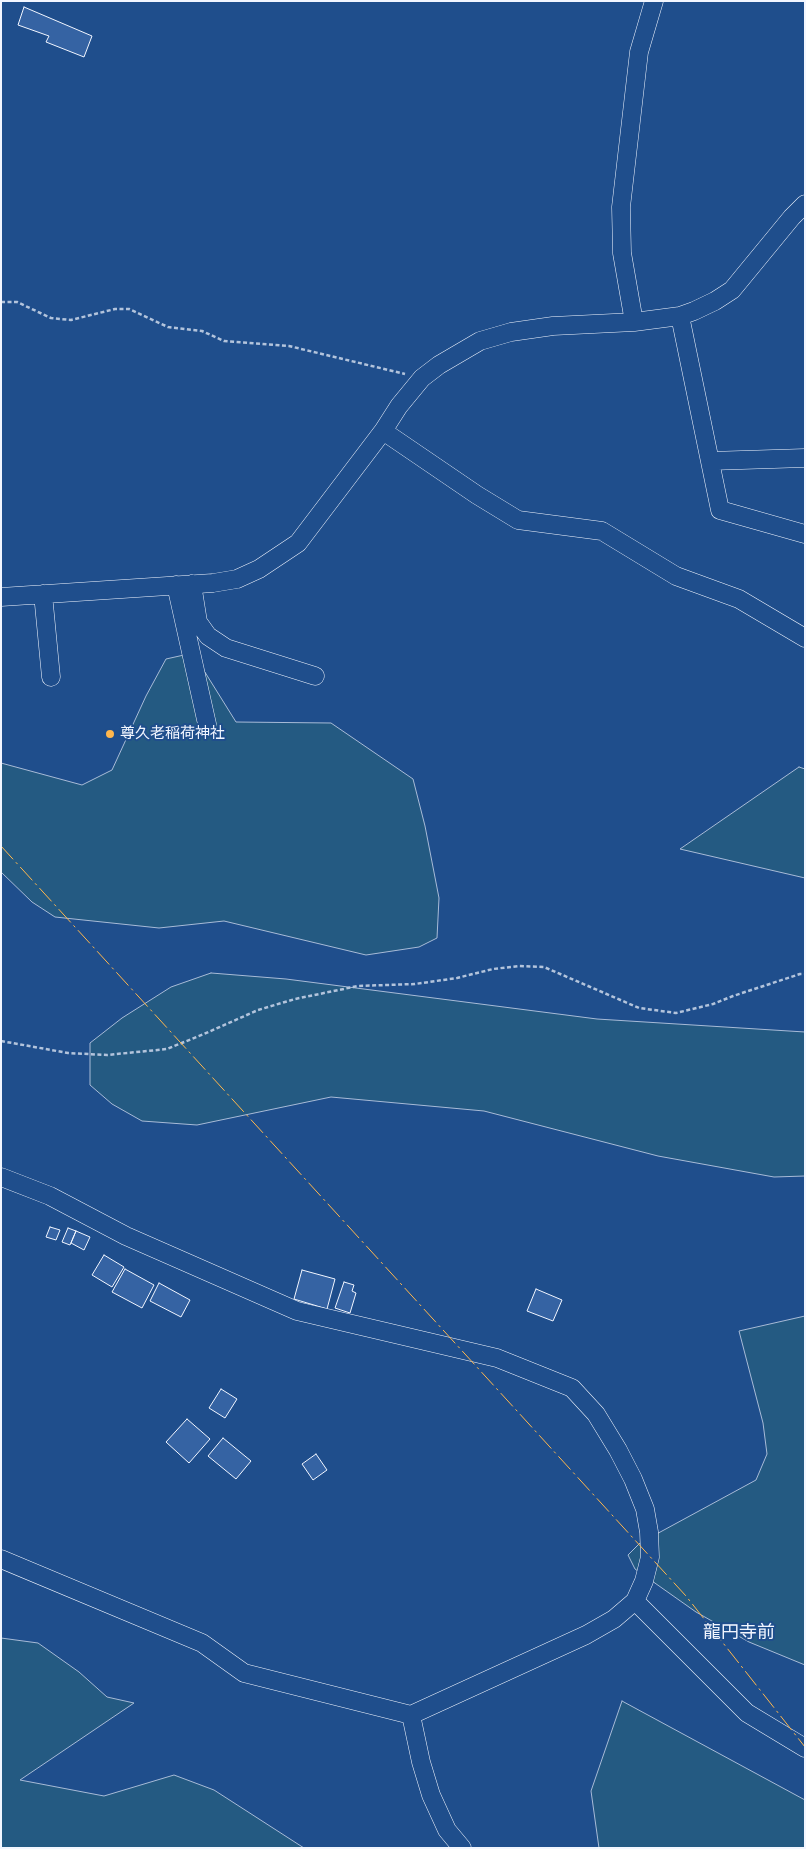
<!DOCTYPE html>
<html>
<head>
<meta charset="utf-8">
<style>
	body { margin:0 }
	#map { position:relative; width:806px; height:1849px; overflow:hidden; background:#1f4e8c; font-family:Figtree,sans-serif }
	canvas { display:block }
	.frame { position:absolute; inset:0; border:2px solid #f2f6ff; pointer-events:none }
</style>
</head>
<body>
<div id="map">
<canvas width="806" height="1849"></canvas>
<div class="frame"></div>
</div>
<script>
const g = document.querySelector('canvas').getContext('2d');
g.lineJoin = 'round';
function fill(path, color) { g.fillStyle = color; g.fill(path, 'evenodd'); }
const toPath = rows => new Path2D(rows.map(r => 'M' + r).join(''));
function trace(path, color, width, dash) { g.strokeStyle = color; g.lineWidth = width; g.lineCap = dash ? 'butt' : 'round'; g.setLineDash(dash || []); g.stroke(path); }
function write(font, color, halo, rows, align = 'center') {
  g.font = font + ' Figtree,"Noto Sans JP",sans-serif'; g.lineWidth = 4; g.setLineDash([]); g.textBaseline = 'middle'; g.strokeStyle = halo; g.fillStyle = color; for (const [text, x, y, turn = 0] of rows) {
    g.save(); g.translate(x, y); g.rotate((+turn || 0) * Math.PI / 180); g.textAlign = isNaN(turn) ? turn : align; if (halo) g.strokeText(text, 0, 0); g.fillText(text, 0, 0); g.restore();
  }
}
const green = toPath([
	[193,653,236,722,331,723,413,779,425,826,439,898,437,938,419,947,366,955,224,921,159,928,55,917,32,902,1,872,1,763,82,785,112,770,146,696,166,659,193,653],
	[799,767,805,769,805,878,680,849,799,767],
	[211,973,286,979,597,1019,805,1032,805,1176,774,1177,658,1156,484,1111,331,1097,197,1125,142,1121,112,1104,90,1085,90,1043,122,1018,171,987,211,973],
	[805,1316,805,1665,749,1642,696,1612,635,1569,628,1555,640,1543,756,1480,767,1454,763,1423,739,1331,805,1316],
	[1,1638,38,1643,79,1672,107,1697,134,1703,20,1780,104,1796,174,1775,214,1790,304,1848,1,1848,1,1638],
	[622,1701,805,1800,805,1848,599,1848,591,1791,622,1701]
]);
const building = toPath([
	[24,7,92,36,84,57,46,42,49,36,18,25,24,7],
	[50,1227,60,1230,56,1240,46,1237,50,1227],
	[68,1228,76,1231,70,1245,62,1242,68,1228],
	[76,1231,90,1237,84,1250,71,1243,76,1231],
	[104,1255,124,1267,112,1287,92,1275,104,1255],
	[125,1269,154,1285,142,1308,112,1292,125,1269],
	[302,1270,335,1279,327,1309,294,1299,302,1270],
	[344,1282,354,1285,352,1291,356,1293,350,1313,335,1308,344,1282],
	[159,1283,190,1300,181,1317,150,1301,159,1283],
	[536,1289,562,1300,553,1321,527,1311,536,1289],
	[221,1389,237,1399,225,1418,209,1408,221,1389],
	[187,1419,210,1439,189,1463,166,1442,187,1419],
	[223,1438,251,1461,236,1479,208,1456,223,1438],
	[316,1454,327,1470,313,1480,302,1464,316,1454]
]);
const path = toPath([
	[1,302,17,302,51,318,71,320,115,309,129,309,168,327,202,331,224,341,289,346,405,374],
	[1,1041,68,1053,107,1055,167,1049,204,1034,258,1010,295,999,358,986,415,984,457,978,493,969,519,966,544,967,639,1008,676,1013,713,1004,733,996,800,974,805,974]
]);
const minor = toPath([
	[680,316,720,510,805,534],
	[634,322,622,253,621,207,639,52,654,1],
	[383,431,477,495,518,520,602,531,676,576,739,599,805,638],
	[710,461,805,458],
	[192,584,198,622,208,636,226,648,315,676],
	[176,585,207,724],
	[43,594,51,677],
	[1,597,213,583,237,579,259,569,298,543,383,431,399,406,422,378,439,365,480,341,511,332,553,326,634,322,680,316,694,311,715,301,732,290,792,217,805,204],
	[1,1177,50,1196,126,1236,297,1311,497,1358,572,1388,596,1414,618,1450,633,1479,645,1509,649,1532,650,1557,644,1581,635,1601,614,1619,586,1635,411,1715,244,1673,202,1643,1,1559],
	[635,1601,747,1713,805,1748],
	[411,1715,421,1762,431,1795,447,1830,462,1848]
]);
const power = toPath([
	[1,846,686,1596,805,1747]
]);
const markers = [
	[110,734,5,"#ffb74d"]
];
const poiNames = [
	["尊久老稲荷神社",120,734]
];
const quarterNames = [
	["龍円寺前",739,1633]
];
fill(green, '#245a82');
trace(green, '#a8bbd7', 1);
fill(building, '#3563a3');
trace(building, '#f2f6ff', 1);
trace(minor, '#f2f6ff', 19);
trace(path, '#b3c4dc', 2.5, [4, 2.5]);
trace(minor, '#1f4e8c', 18);
trace(power, '#ffb74d', 1, [18, 4, 2.5, 4]);
for (const [x, y, r, color] of markers) { const dot = new Path2D(); dot.arc(x, y, r, 0, 2 * Math.PI); g.fillStyle = color; g.fill(dot); trace(dot, '#1f4e8c', 2); }
write('15px', '#f2f6ff', '#1f4e8c', poiNames, 'left');
write('18px', '#f2f6ff', '#1f4e8c', quarterNames);
</script>
</body>
</html>
